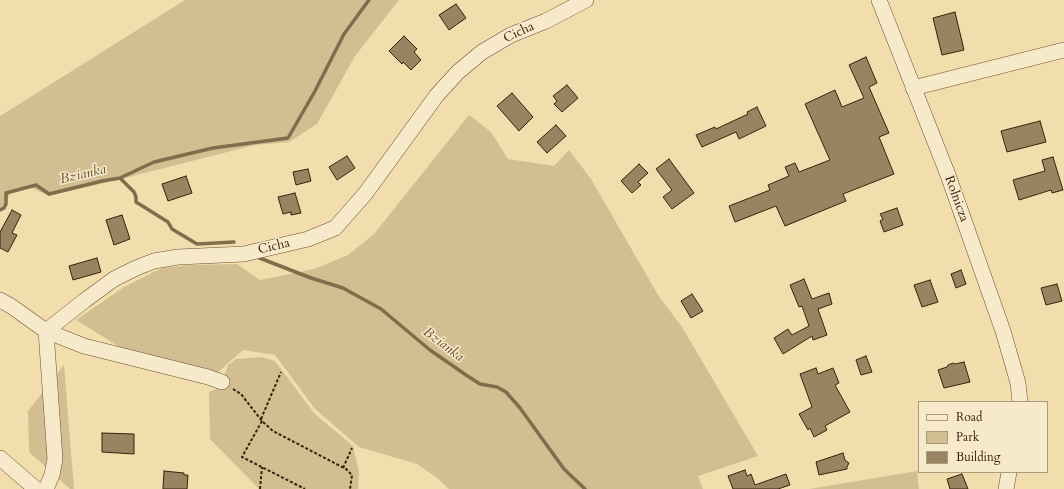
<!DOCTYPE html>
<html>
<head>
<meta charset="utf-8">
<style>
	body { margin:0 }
	#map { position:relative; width:1064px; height:489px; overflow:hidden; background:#f2dead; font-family:Cardo,serif }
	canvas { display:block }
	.legend { position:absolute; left:918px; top:401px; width:130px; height:72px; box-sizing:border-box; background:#f7eaca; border:1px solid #ab9a7e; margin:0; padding:5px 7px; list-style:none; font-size:12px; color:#39210c }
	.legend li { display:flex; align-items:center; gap:8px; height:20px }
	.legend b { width:20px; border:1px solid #ab9a7e }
</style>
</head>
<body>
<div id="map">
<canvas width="1064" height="489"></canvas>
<ul class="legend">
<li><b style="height:5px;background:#f7eaca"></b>Road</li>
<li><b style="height:11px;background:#d3be92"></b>Park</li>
<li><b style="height:11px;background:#998360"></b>Building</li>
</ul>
</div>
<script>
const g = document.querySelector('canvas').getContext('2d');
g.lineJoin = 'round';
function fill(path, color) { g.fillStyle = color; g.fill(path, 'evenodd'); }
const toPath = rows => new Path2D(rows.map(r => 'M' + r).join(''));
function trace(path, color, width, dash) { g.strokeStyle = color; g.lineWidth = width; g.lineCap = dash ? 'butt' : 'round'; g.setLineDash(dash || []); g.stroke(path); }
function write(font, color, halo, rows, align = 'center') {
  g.font = font + ' Cardo,serif'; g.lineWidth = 3; g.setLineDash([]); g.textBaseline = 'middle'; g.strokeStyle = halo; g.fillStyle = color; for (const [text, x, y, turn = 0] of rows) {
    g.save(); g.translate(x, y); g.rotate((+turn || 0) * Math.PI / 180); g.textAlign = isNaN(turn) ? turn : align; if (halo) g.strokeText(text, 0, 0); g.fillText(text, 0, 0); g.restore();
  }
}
const green = toPath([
	[185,0,399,0,355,56,317,124,289,142,255,145,113,181,49,196,32,188,11,192,0,213,0,116],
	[469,115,491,132,508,159,554,166,569,150,591,179,658,295,682,327,758,456,698,476,703,489,449,489,436,477,417,464,359,447,315,409,275,355,243,350,217,373,121,348,76,320,124,287,162,268,189,265,237,264,260,280,314,269,348,255,374,234],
	[261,357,275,361,314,413,353,446,359,472,358,489,259,489,210,439,209,392,220,387,228,365,236,359],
	[64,365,74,489,70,489,29,452,28,411],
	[917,471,919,489,809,489]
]);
const stream = toPath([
	[120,178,154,162,213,148,288,138,315,91,344,34,369,0],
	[0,210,4,208,6,204,6,193,36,185,49,194,102,181,120,178,134,192,136,197,136,202,168,222,172,229,197,244,234,242],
	[257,257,311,278,343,288,381,309,430,350,466,375,480,384,497,387,506,392,520,408,564,469,585,489]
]);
const building = toPath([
	[456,4,466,18,449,30,439,15,456,4],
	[955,12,964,50,942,55,933,18,955,12],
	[404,36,417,49,414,52,421,60,411,70,403,62,402,64,389,51,404,36],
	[866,57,877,83,869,87,889,133,879,137,894,174,843,194,846,201,785,226,776,206,735,222,729,206,770,190,768,185,789,176,785,167,795,163,799,172,830,160,805,104,835,90,842,107,864,98,849,65,866,57],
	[567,85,578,98,562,112,554,104,557,101,553,96,567,85],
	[512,93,533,117,519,131,497,106,512,93],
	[757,107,766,126,739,139,736,132,702,147,696,135,715,127,716,129,748,114,747,112,757,107],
	[1040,121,1046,142,1007,152,1001,131,1040,121],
	[556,125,566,136,547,153,537,142,556,125],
	[347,156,355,168,337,180,329,167,347,156],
	[1053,157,1063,190,1052,193,1051,190,1019,200,1013,180,1045,171,1042,160,1053,157],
	[669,159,694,193,672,209,663,197,672,190,656,169,669,159],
	[639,164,648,173,638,182,641,185,632,193,621,181,639,164],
	[308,169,311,181,296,185,293,172,308,169],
	[186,176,192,193,168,201,162,184,186,176],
	[295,193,301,213,291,215,291,212,283,214,278,197,295,193],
	[897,208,903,225,884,232,880,221,883,219,880,214,897,208],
	[12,210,21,215,12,233,17,235,8,252,0,248,0,232,12,210],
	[122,215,130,239,114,245,106,220,122,215],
	[97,258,101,272,73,280,69,266,97,258],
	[961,270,966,284,956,288,951,274,961,270],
	[804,279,812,299,829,293,832,304,818,309,827,335,813,340,812,336,783,354,774,338,788,329,792,335,809,326,802,306,799,307,790,285,804,279],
	[930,280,938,302,922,307,914,285,930,280],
	[1057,284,1062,301,1046,305,1041,288,1057,284],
	[692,294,703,311,691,318,681,301,692,294],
	[866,356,872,372,861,375,856,360,866,356],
	[964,362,970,382,944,388,938,370,947,367,948,365,953,363,955,364,964,362],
	[816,368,818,374,833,368,839,383,835,385,850,412,825,426,827,430,814,437,810,428,808,430,799,414,812,407,800,374,816,368],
	[102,433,134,434,134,454,102,452,102,433],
	[843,453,845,460,849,463,847,467,847,469,819,475,816,462,843,453],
	[745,470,747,476,751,474,755,485,786,474,790,485,778,489,733,489,728,476,745,470],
	[164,471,184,473,184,475,188,475,187,489,163,489,164,471],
	[962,474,968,489,950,489,947,479,962,474]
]);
const path = toPath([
	[233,389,241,394,262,421,273,431,346,469,352,475,350,489],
	[261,419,281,372],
	[262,421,242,457,305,489],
	[343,468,352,448],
	[260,489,262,467]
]);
const minor = toPath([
	[879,0,948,175,1003,331,1018,383,1020,402],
	[913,88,1064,50],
	[0,300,11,306,46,331,84,346,208,377,222,382],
	[46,331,84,301,114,279,136,268,154,261,178,257,244,254,308,239,335,228,365,194,437,95,458,72,482,52,511,35,546,21,586,0],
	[46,331,55,459,52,475,46,489],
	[0,458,36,489],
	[1006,489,1009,472]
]);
const streetNames = [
	["Cicha",519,33,-25],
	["Rolnicza",956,199,70],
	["Cicha",274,247,-13]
];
const waterNames = [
	["Bzianka",83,175,-13],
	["Bzianka",443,345,37]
];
fill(green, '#d3be92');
trace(stream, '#826c4c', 3.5);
fill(building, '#998360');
trace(building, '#39210c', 1);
trace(minor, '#675034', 16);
trace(path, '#39210c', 2, [3, 2]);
trace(minor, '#f7eaca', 15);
write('13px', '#39210c', '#f7eaca', streetNames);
write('italic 14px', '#644d31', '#f7eaca', waterNames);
</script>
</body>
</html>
